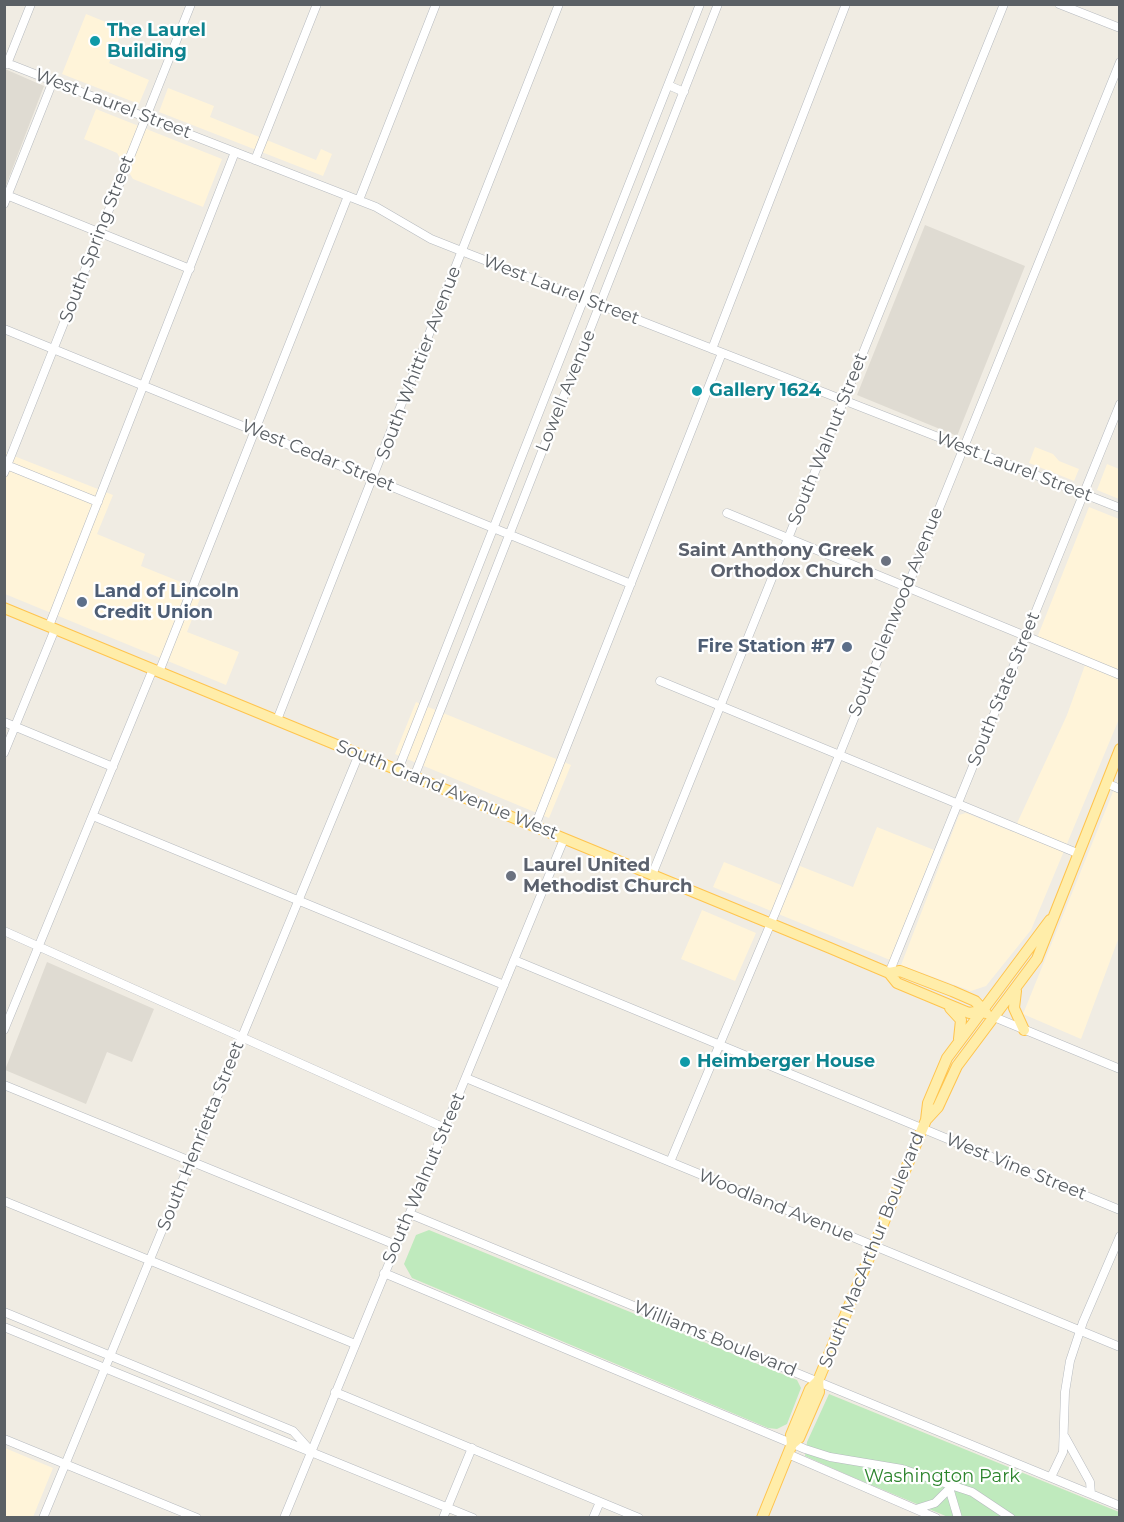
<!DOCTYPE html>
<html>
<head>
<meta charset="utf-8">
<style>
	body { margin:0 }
	#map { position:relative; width:1124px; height:1522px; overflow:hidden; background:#f0ece3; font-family:Montserrat,sans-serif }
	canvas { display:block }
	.frame { position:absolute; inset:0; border:6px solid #5b6065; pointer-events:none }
</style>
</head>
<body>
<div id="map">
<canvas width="1124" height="1522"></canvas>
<div class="frame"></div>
</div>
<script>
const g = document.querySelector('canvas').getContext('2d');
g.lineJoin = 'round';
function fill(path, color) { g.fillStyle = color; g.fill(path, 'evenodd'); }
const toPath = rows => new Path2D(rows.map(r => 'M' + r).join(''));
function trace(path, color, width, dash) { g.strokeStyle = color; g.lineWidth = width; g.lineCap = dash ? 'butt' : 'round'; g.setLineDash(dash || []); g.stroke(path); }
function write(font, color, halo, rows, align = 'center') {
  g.font = font + ' Montserrat,sans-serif'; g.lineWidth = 4.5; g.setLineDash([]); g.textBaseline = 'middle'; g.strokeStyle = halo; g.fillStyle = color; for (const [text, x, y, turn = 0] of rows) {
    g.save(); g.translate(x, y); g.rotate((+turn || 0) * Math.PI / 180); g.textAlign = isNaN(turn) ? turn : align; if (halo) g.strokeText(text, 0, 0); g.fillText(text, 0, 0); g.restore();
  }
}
const commercial = toPath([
	[86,14,123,29,109,63,149,80,139,104,62,74],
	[168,88,214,106,210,117,316,160,321,149,332,154,323,176,159,112],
	[96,109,222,159,203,207,133,179,117,153,84,139],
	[1035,447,1053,454,1059,461,1079,469,1074,481,1029,463],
	[4,452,113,495,97,534,145,554,141,566,203,591,187,632,239,652,226,685,5,594],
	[1107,464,1119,469,1119,499,1097,490],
	[1089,507,1119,519,1119,672,1037,638],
	[1085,665,1119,679,1119,719,1031,930,986,986,971,991,901,965,959,815,966,813,1013,832,1067,715],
	[416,702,571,765,549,818,395,754],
	[1119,777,1119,937,1081,1039,1023,1014],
	[877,827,934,850,890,960,713,887,724,862,791,889,800,866,853,887],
	[702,910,756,933,735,981,681,959],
	[5,1448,53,1468,33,1517,5,1517]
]);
const education = toPath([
	[5,69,44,86,5,188],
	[925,225,1025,266,957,436,857,395],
	[47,962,154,1009,132,1062,107,1052,86,1104,5,1070]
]);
const green = toPath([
	[429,1230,797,1380,801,1388,787,1424,777,1429,768,1428,412,1278,404,1264,416,1235],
	[829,1394,1119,1512,1119,1517,948,1517,850,1476,805,1456,807,1442]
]);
const minor = toPath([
	[1059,4,1120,28],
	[4,62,376,207,431,239,469,254,1120,508],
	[7,64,31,4],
	[668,85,684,92],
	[255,160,317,4],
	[4,194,190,269],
	[359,200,436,4],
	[4,204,53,81],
	[4,329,631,584],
	[712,349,846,4],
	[4,464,98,502],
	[4,473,191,4],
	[727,513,1120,675],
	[49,626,235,152],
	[159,672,348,196],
	[660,681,1077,853],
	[277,720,559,4],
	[4,722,113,767],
	[4,753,55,629],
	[398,770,700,4],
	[414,777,718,4],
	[1106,783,1120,789],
	[93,816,504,985],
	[535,826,722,353],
	[652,875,1004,4],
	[4,931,445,1128],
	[514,960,1120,1210],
	[889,973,1120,404],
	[994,1017,1120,1069],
	[4,1030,153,669],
	[466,1078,1120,1347],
	[4,1085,396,1245],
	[670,1162,776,911,1120,62],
	[4,1201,355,1344],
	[410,1214,1120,1506],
	[384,1273,805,1449,830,1457,902,1469,972,1492,1011,1518],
	[4,1312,293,1431,310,1450],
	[4,1327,473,1518],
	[335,1392,639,1518],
	[1065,1437,1090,1482,1091,1494],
	[4,1439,197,1518],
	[788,1454,936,1518],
	[1051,1477,1063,1452,1065,1392,1070,1361,1083,1322,1120,1236],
	[950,1491,958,1518],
	[916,1509,935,1503,951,1487],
	[43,1518,359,754],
	[284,1518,564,839],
	[443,1518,472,1448],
	[593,1518,600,1502]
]);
const major = toPath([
	[4,608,830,948,889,973,897,983,969,1013,981,1011],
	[889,973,900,971,952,991,975,1001,986,1013],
	[1016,991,1014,1008,1024,1030],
	[950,1008,961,1020,959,1039],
	[926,1120,928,1103,947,1058,1050,920],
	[792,1444,791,1435,810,1389,818,1381,926,1120,938,1107,957,1066,1037,959,1120,749],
	[762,1518,792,1444,799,1438,819,1392,818,1381]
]);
const markers = [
	[95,41,6,"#0f9aa8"],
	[697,391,6,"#0f9aa8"],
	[886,561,6,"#6b7280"],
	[82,602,6,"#5c6f8a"],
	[847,647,6,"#5c6f8a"],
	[511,876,6,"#6b7280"],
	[685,1062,6,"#0f9aa8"]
];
const cultureNames = [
	["The Laurel",107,31],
	["Building",107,52],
	["Gallery 1624",709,391],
	["Heimberger House",697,1062]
];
const streetNames = [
	["West Laurel Street",113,104,21],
	["South Spring Street",97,239,-69],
	["West Laurel Street",561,290,21],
	["South Whittier Avenue",419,363,-69],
	["Lowell Avenue",566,391,-68],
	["South Walnut Street",828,439,-68],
	["West Cedar Street",318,456,22],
	["West Laurel Street",1014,467,21],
	["South Glenwood Avenue",896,612,-68],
	["South State Street",1004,689,-68],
	["South Grand Avenue West",447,790,22],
	["South Henrietta Street",201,1136,-68],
	["West Vine Street",1016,1167,22],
	["South Walnut Street",424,1178,-67],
	["Woodland Avenue",776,1206,22],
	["South MacArthur Boulevard",872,1250,-68],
	["Williams Boulevard",715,1339,22]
];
const worshipNames = [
	["Saint Anthony Greek",874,551],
	["Orthodox Church",874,572],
	["Laurel United",523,866,"left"],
	["Methodist Church",523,887,"left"]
];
const serviceNames = [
	["Land of Lincoln",94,592],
	["Credit Union",94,613],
	["Fire Station #7",835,647,"right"]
];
const parkNames = [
	["Washington Park",942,1477]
];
fill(commercial, '#fff4d9');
fill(education, '#dfdbd2');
fill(green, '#bfeabd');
trace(minor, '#b6babf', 9);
trace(major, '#ffc44d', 12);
trace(minor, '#fff', 8);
trace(major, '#ffeda9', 10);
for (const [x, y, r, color] of markers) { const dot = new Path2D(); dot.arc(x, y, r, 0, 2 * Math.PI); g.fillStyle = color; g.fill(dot); trace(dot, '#fff', 2); }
write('bold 18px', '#0d838f', '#fff', cultureNames, 'left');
write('18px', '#5b6065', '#fff', streetNames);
write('bold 18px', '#5b616d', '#fff', worshipNames, 'right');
write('bold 18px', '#4e5e75', '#fff', serviceNames, 'left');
write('18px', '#2c842c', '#fff', parkNames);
</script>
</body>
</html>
